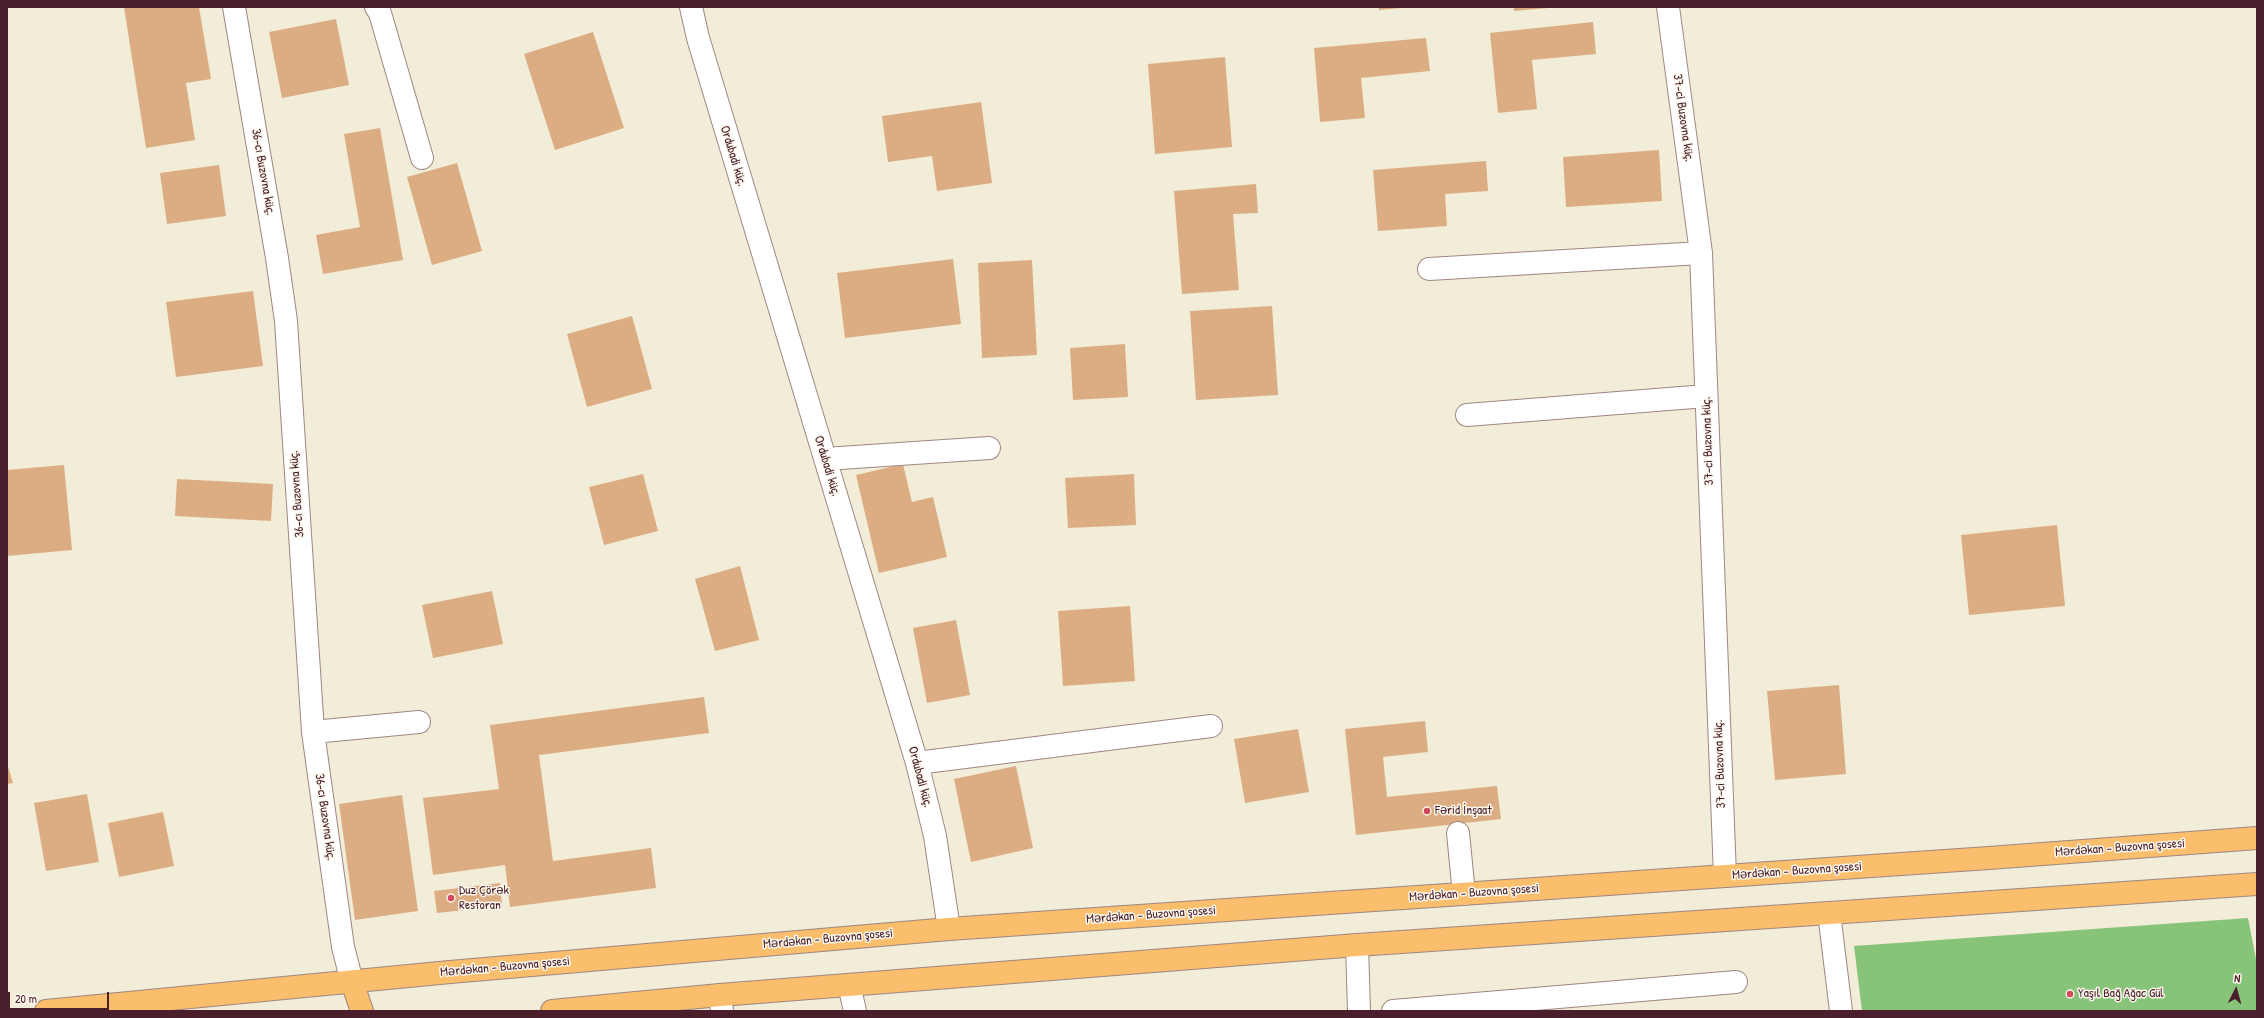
<!DOCTYPE html>
<html>
<head>
<meta charset="utf-8">
<style>
	body { margin:0 }
	#map { position:relative; width:2264px; height:1018px; overflow:hidden; background:#f2edd8; font-family:"Patrick Hand",sans-serif }
	canvas { display:block }
	.frame { position:absolute; inset:0; border:8px solid #4a1f2b; pointer-events:none }
	.north { position:absolute; left:2216px; top:970px; width:40px; height:40px; -webkit-text-stroke:3px #fbf7ec; paint-order:stroke; rotate:6deg; font-size:11px; font-weight:700; line-height:16px; text-align:center; color:#4a1f2b }
	.north::after { content:''; display:block; margin:auto; width:14px; height:18px; background:#4a1f2b; clip-path:polygon(50% 0,100% 100%,50% 72%,0 100%) }
	.scale { position:absolute; left:8px; top:992px; width:101px; height:18px; box-sizing:border-box; border:2px solid #4a1f2b; border-top:0; padding-left:5px; font-size:12px; line-height:14px; white-space:nowrap; color:#4a1f2b; -webkit-text-stroke:3px #fbf7ec; paint-order:stroke }
</style>
</head>
<body>
<div id="map">
<canvas width="2264" height="1018"></canvas>
<div class="frame"></div>
<div class="north">N</div>
<div class="scale">20 m</div>
</div>
<script>
const g = document.querySelector('canvas').getContext('2d');
g.lineJoin = 'round';
function fill(path, color) { g.fillStyle = color; g.fill(path, 'evenodd'); }
const toPath = rows => new Path2D(rows.map(r => 'M' + r).join(''));
function trace(path, color, width, dash) { g.strokeStyle = color; g.lineWidth = width; g.lineCap = dash ? 'butt' : 'round'; g.setLineDash(dash || []); g.stroke(path); }
function write(font, color, halo, rows, align = 'center') {
  g.font = font + ' "Patrick Hand",sans-serif'; g.lineWidth = 3; g.setLineDash([]); g.textBaseline = 'middle'; g.strokeStyle = halo; g.fillStyle = color; for (const [text, x, y, turn = 0] of rows) {
    g.save(); g.translate(x, y); g.rotate((+turn || 0) * Math.PI / 180); g.textAlign = isNaN(turn) ? turn : align; if (halo) g.strokeText(text, 0, 0); g.fillText(text, 0, 0); g.restore();
  }
}
const green = toPath([
	[2248,918,2257,964,2257,1011,1862,1011,1854,946]
]);
const building = toPath([
	[124,7,199,7,211,79,186,83,195,140,146,148],
	[1379,7,1402,7,1402,8,1379,10],
	[1514,7,1548,7,1548,8,1514,11],
	[336,19,349,85,282,98,269,32],
	[1593,22,1596,54,1532,60,1537,109,1498,113,1490,33],
	[593,32,624,128,555,150,524,54],
	[1426,38,1430,71,1361,78,1365,118,1320,122,1314,48],
	[1225,57,1232,147,1155,154,1148,64],
	[981,102,992,183,937,191,932,156,888,162,882,116],
	[380,128,403,260,323,274,316,235,360,227,344,134],
	[1659,150,1662,201,1566,207,1563,157],
	[1486,161,1488,191,1445,194,1447,226,1378,231,1373,170],
	[457,163,482,251,432,265,407,177],
	[219,165,226,216,167,224,160,173],
	[1256,184,1258,213,1233,214,1239,290,1182,294,1174,191],
	[953,259,961,324,845,338,837,273],
	[1032,260,1037,355,982,358,978,263],
	[253,291,263,366,176,377,166,302],
	[1272,306,1278,395,1196,400,1190,311],
	[632,316,652,389,587,407,567,334],
	[1125,344,1128,397,1073,400,1070,348],
	[903,464,912,502,933,497,947,557,879,573,856,475],
	[64,465,72,550,7,556,7,470],
	[643,474,658,531,604,545,589,487],
	[1134,474,1136,525,1068,528,1065,478],
	[177,479,273,484,271,521,175,516],
	[2057,525,2065,606,1969,615,1961,535],
	[740,566,759,640,715,651,695,579],
	[492,591,503,644,433,658,422,605],
	[1130,606,1135,681,1063,686,1058,611],
	[956,620,970,695,927,703,913,628],
	[1839,685,1846,774,1775,780,1767,691],
	[704,697,709,733,539,755,553,861,651,848,656,888,510,907,505,865,433,875,423,798,499,789,490,725],
	[1425,721,1428,752,1383,757,1387,797,1497,786,1501,819,1356,835,1345,729],
	[1298,729,1309,792,1245,803,1234,739],
	[7,763,13,783,7,784],
	[1016,766,1033,848,971,862,954,779],
	[87,794,99,862,46,871,34,803],
	[402,795,418,911,355,920,339,804],
	[163,812,174,866,119,877,108,823],
	[500,883,502,906,437,913,434,891]
]);
const minor = toPath([
	[234,7,277,258,286,321,313,732,343,947,352,982],
	[376,7,380,13,422,158],
	[691,7,698,38,917,763,935,836,949,929],
	[1668,7,1701,253,1725,876],
	[1429,269,1701,253],
	[1467,415,1706,396],
	[825,459,989,448],
	[313,732,419,722],
	[917,763,1211,726],
	[1458,833,1464,894],
	[1829,913,1841,1011],
	[1357,945,1359,1011],
	[849,985,855,1011],
	[720,995,722,1011],
	[1393,1011,1736,982]
]);
const major = toPath([
	[352,982,362,1011],
	[46,1011,450,972,949,929,1989,858,2257,838],
	[552,1011,720,995,1357,945,2257,884]
]);
const markers = [
	[1427,811,4,"#d1495b"],
	[451,898,4,"#d1495b"],
	[2070,994,4,"#d1495b"]
];
const streetNames = [
	["37-ci Buzovna küç.",1683,118,82],
	["Ordubadi küç.",733,156,73],
	["36-cı Buzovna küç.",263,172,80],
	["37-ci Buzovna küç.",1708,441,-92],
	["Ordubadi küç.",827,466,73],
	["36-cı Buzovna küç.",297,494,-94],
	["37-ci Buzovna küç.",1720,764,-92],
	["Ordubadi küç.",920,777,75],
	["36-cı Buzovna küç.",325,817,82],
	["Mərdəkan - Buzovna şosesi",2120,848,-4],
	["Mərdəkan - Buzovna şosesi",1797,871,-4],
	["Mərdəkan - Buzovna şosesi",1474,893,-4],
	["Mərdəkan - Buzovna şosesi",1151,915,-4],
	["Mərdəkan - Buzovna şosesi",828,939,-5],
	["Mərdəkan - Buzovna şosesi",505,967,-5]
];
const poiNames = [
	["Fərid İnşaat",1435,811],
	["Duz Çörək",459,891],
	["Restoran",459,906],
	["Yaşıl Bağ Ağac Gül",2078,994]
];
fill(green, '#87c47a');
fill(building, '#dcad83');
trace(minor, '#9e8682', 24);
trace(major, '#9e8682', 24);
trace(minor, '#fff', 22);
trace(major, '#fabe6d', 22);
for (const [x, y, r, color] of markers) { const dot = new Path2D(); dot.arc(x, y, r, 0, 2 * Math.PI); g.fillStyle = color; g.fill(dot); trace(dot, '#fbf7ec', 1.5); }
write('13px', '#4a1f2b', '#fbf7ec', streetNames);
write('13px', '#4a1f2b', '#fbf7ec', poiNames, 'left');
</script>
</body>
</html>
